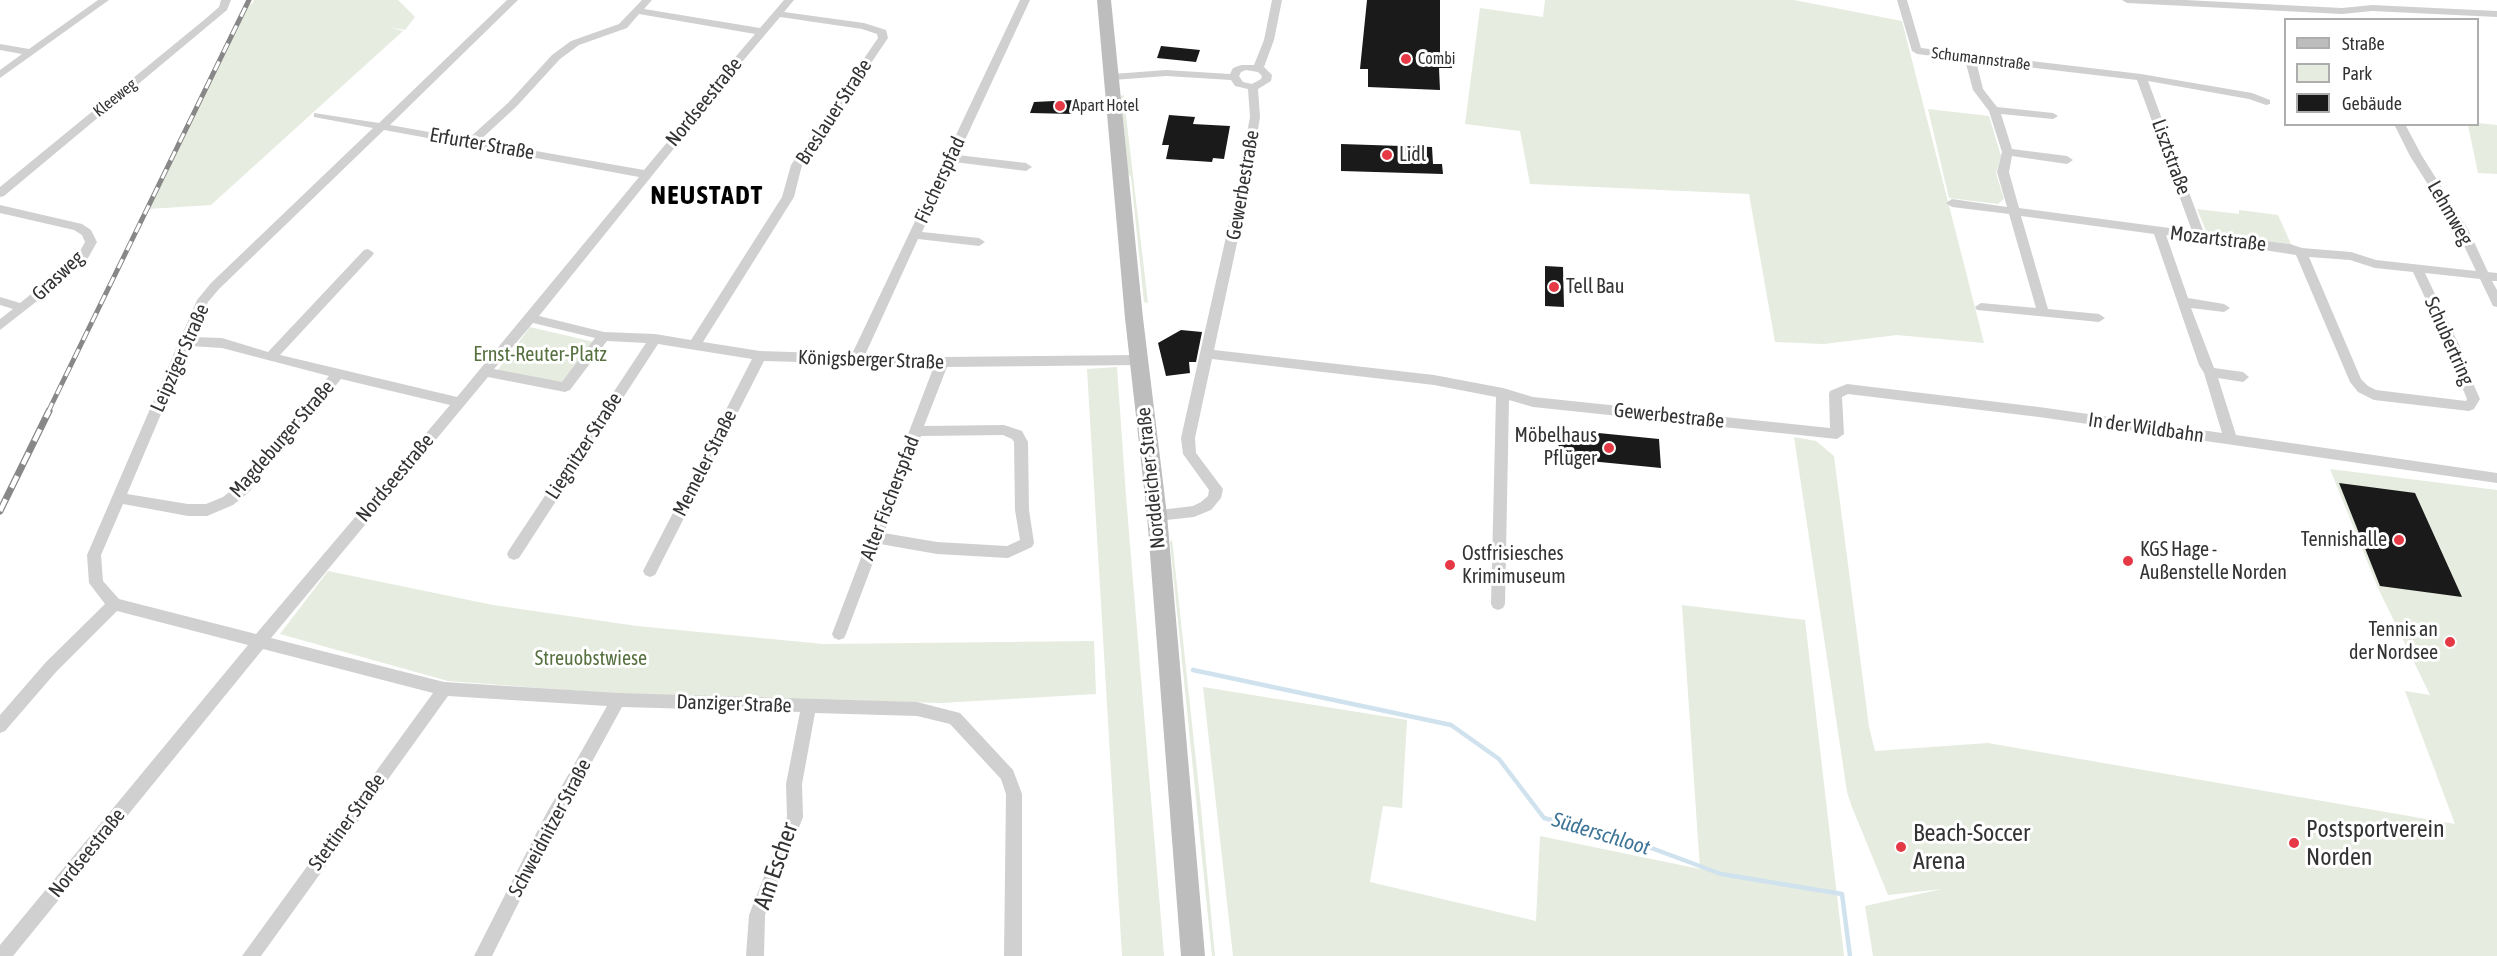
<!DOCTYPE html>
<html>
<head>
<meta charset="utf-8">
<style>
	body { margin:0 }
	#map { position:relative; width:2497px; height:956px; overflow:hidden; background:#fff; font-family:"Asap Condensed",sans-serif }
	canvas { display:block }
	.legend { position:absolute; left:2284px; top:18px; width:195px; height:108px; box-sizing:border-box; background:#fff; border:2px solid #adadad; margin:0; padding:8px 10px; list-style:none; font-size:18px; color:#333 }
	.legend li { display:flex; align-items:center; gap:12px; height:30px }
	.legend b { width:30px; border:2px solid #adadad }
</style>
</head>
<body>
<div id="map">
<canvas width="2497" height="956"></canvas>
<ul class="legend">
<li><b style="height:8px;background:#bdbdbd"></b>Straße</li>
<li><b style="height:16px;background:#e6ecdf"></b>Park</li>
<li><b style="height:16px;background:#1a1a1a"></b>Gebäude</li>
</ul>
</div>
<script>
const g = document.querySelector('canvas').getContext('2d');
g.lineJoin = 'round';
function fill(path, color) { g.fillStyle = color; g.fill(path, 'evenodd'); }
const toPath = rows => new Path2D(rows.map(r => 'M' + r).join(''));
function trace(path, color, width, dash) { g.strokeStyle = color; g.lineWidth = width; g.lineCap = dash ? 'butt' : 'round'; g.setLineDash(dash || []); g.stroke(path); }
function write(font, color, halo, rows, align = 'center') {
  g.font = font + ' "Asap Condensed",sans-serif'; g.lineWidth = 6; g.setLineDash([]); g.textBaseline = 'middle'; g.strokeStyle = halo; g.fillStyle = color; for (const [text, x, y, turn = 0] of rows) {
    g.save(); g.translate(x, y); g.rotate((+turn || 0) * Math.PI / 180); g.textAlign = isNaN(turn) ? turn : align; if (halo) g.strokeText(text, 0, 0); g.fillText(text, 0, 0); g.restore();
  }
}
const green = toPath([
	[254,0,398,0,415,17,405,30,389,27,403,31,211,205,148,209,247,4,252,4],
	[1545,0,1794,0,1902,21,1984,343,1897,335,1824,344,1775,342,1749,194,1530,184,1520,131,1465,124,1480,8,1543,17],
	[1124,95,1125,107,1148,303,1144,302,1131,177,1128,173,1121,96],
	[1928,109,1989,116,2001,156,1996,173,2004,199,1998,204,1949,198],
	[2478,123,2497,125,2497,174,2478,173,2468,125],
	[2197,209,2239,214,2239,210,2278,215,2291,244,2207,233],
	[530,327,594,342,563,384,497,371],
	[1117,367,1126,496,1164,956,1122,956,1087,369],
	[1794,437,1816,441,1834,456,1869,727,1875,751,1988,743,2455,824,2405,691,2430,695,2378,588,2330,469,2497,490,2497,956,1873,956,1865,906,1942,889,1888,895,1852,807,1847,792],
	[1172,539,1200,798,1215,956,1212,956,1170,543],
	[328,571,493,605,637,626,823,644,1094,641,1096,694,941,703,621,694,448,681,280,634],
	[1682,605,1805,620,1844,956,1233,956,1203,687,1407,720,1402,808,1383,806,1370,882,1536,921,1540,836,1700,869]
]);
const stream = toPath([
	[1193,670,1451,725,1499,759,1544,818,1646,846,1721,874,1842,894,1850,956]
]);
const building = toPath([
	[1367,0,1440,0,1440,54,1451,54,1452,68,1439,68,1440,90,1368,87,1368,69,1360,69],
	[1161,46,1200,50,1196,62,1157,58],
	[1074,100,1074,114,1030,113,1034,102],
	[1169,115,1195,117,1193,124,1230,126,1224,159,1213,158,1212,162,1166,159,1169,145,1162,145],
	[1341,144,1432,147,1433,164,1442,164,1443,174,1341,171],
	[1545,266,1563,267,1564,307,1545,306],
	[1181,330,1202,332,1196,362,1189,362,1190,373,1166,376,1158,343],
	[1558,429,1659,439,1661,468,1559,458],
	[2339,483,2415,493,2462,597,2380,586]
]);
const street = toPath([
	[98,0,109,0,0,78,0,70,22,54,0,50,0,44,29,49,98,0],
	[221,0,231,0,227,10,4,196,0,197,0,187,204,20,219,7,221,0],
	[507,0,518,0,390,125,468,139,508,103,552,55,571,41,619,24,642,0,652,0,644,9,760,28,784,0,794,0,784,12,864,23,886,30,888,38,802,165,794,197,703,342,760,351,852,354,1020,0,1030,0,958,155,1026,163,1032,167,1026,171,954,162,922,232,979,238,985,242,979,246,918,239,865,355,942,357,1139,355,1145,360,1139,365,947,367,924,426,1004,425,1022,431,1028,442,1029,510,1034,543,1032,547,1008,558,937,554,880,544,846,634,844,638,839,640,834,638,832,634,934,366,764,361,655,575,650,577,645,575,643,571,752,359,658,344,519,558,514,560,509,558,507,554,509,550,646,343,607,341,570,390,565,392,488,377,271,638,444,682,618,693,917,702,960,713,1013,770,1022,794,1022,956,1004,956,1006,794,1001,779,950,724,917,716,815,713,802,784,803,817,765,915,764,956,746,956,749,915,787,817,786,784,800,712,622,707,558,824,492,956,474,956,546,814,607,706,448,696,261,956,242,956,433,693,263,649,13,956,0,956,0,945,248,645,117,611,56,672,5,731,0,733,0,715,46,662,105,604,89,583,87,555,197,300,211,283,373,128,314,117,314,113,379,123,507,0],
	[639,14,755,34,697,102,684,122,644,170,479,141,516,107,560,59,579,45,627,28,639,14],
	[780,17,862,29,877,34,878,38,791,165,782,197,691,340,655,334,604,332,539,316,692,126,705,106,780,17],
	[384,130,639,177,457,397,280,355,372,256,374,253,368,249,364,250,268,352,222,338,193,337,208,302,219,289,384,130],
	[533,323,595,338,562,382,494,369,533,323],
	[190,346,222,348,329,376,238,485,223,497,206,504,188,504,127,494,190,346],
	[341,379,450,405,256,634,119,599,103,581,101,555,123,504,188,516,207,516,233,505,248,493,341,379],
	[1003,435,1012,439,1014,442,1015,510,1020,540,1007,546,937,542,884,533,921,436,1003,435],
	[1272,0,1282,0,1274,40,1264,67,1272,75,1271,81,1258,89,1260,117,1248,192,1214,350,1434,375,1503,388,1533,397,1830,428,1829,394,1830,391,1847,384,2039,407,2222,433,2204,373,2199,365,2154,234,2021,216,2048,309,2099,314,2105,318,2099,322,1977,310,1975,307,1981,303,2036,308,2009,214,1952,207,1946,203,1952,199,2007,207,1997,172,2002,152,1989,111,1973,90,1965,60,1917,54,1912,51,1897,0,1907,0,1921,48,2141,74,2252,93,2270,100,2270,104,2266,105,2249,99,2148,81,2204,233,2290,244,2302,248,2351,252,2376,260,2476,271,2456,229,2410,156,2394,124,2405,124,2422,156,2468,229,2488,272,2497,273,2497,281,2492,281,2497,290,2497,307,2493,306,2480,279,2425,273,2460,347,2467,370,2480,399,2474,409,2469,411,2374,400,2358,392,2350,382,2296,255,2166,235,2188,298,2224,304,2230,308,2224,312,2191,308,2214,368,2243,372,2249,377,2243,382,2218,378,2236,435,2497,473,2497,483,2039,417,1848,394,1842,397,1844,434,1837,439,1533,407,1509,400,1505,604,1503,608,1498,610,1493,608,1491,604,1496,397,1434,385,1212,359,1195,438,1196,453,1223,489,1221,498,1211,510,1194,517,1157,521,1152,519,1150,515,1152,511,1193,506,1201,502,1208,496,1209,490,1183,454,1181,438,1236,192,1250,117,1248,89,1235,86,1231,80,1166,76,1113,80,1108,77,1113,74,1166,70,1230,74,1233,68,1241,65,1254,65,1264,40,1272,0],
	[1976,61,2137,80,2192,231,2019,208,2009,172,2012,156,2067,164,2073,160,2067,156,2012,149,2001,114,2053,119,2058,116,2053,113,1997,107,1983,89,1976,61],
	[1246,70,1258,72,1262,76,1261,79,1252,84,1243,82,1239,76,1241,72,1246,70],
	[2309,257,2350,260,2375,268,2413,272,2448,347,2455,370,2467,399,2466,401,2376,390,2368,386,2361,379,2309,257],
	[2122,0,2185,0,2342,8,2372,5,2497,11,2497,17,2372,11,2342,14,2127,3,2122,0],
	[0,205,82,224,91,230,97,242,88,258,73,273,0,330,0,319,13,309,0,305,0,297,20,303,65,267,79,253,85,242,82,235,74,230,0,213,0,205]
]);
const secondary = toPath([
	[1097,0,1111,0,1143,318,1167,515,1205,956,1181,956,1147,515,1125,318,1097,0]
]);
const railFar1 = toPath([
	[48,412,249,0]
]);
const rail = toPath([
	[0,511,49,411]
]);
const markers = [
	[1406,59,6,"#e63946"],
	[1060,106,6,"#e63946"],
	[1387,155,6,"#e63946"],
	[1554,287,6,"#e63946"],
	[1609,448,6,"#e63946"],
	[2399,540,6,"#e63946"],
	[2128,561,6,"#e63946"],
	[1450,565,6,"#e63946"],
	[2450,642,6,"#e63946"],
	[2294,843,6,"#e63946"],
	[1901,847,6,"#e63946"]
];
const farPoinames = [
	["Combi",1418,59],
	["Apart Hotel",1072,106]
];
const farStreetnames = [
	["Schumannstraße",1981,59,7],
	["Kleeweg",115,98,-39]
];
const streetNames = [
	["Nordseestraße",704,102,-51],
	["Breslauer Straße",834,112,-57],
	["Erfurter Straße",482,144,10],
	["Lisztstraße",2171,157,70],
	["Fischerspfad",940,180,-65],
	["Gewerbestraße",1243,185,-80],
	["Lehmweg",2450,213,60],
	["Mozartstraße",2218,239,7],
	["Grasweg",58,276,-43],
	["Schubertring",2449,341,66],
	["Leipziger Straße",180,358,-66],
	["Königsberger Straße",871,360,2],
	["Gewerbestraße",1669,416,6],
	["In der Wildbahn",2146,428,8],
	["Magdeburger Straße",282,439,-49],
	["Liegnitzer Straße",584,446,-57],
	["Memeler Straße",705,463,-63],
	["Nordseestraße",395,478,-50],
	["Norddeicher Straße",1151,478,-96],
	["Alter Fischerspfad",890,498,-69],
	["Danziger Straße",734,704,2],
	["Stettiner Straße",347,822,-54],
	["Schweidnitzer Straße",550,828,-62],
	["Nordseestraße",87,853,-51]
];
const poiNames = [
	["Lidl",1399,155],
	["Tell Bau",1566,287],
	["Möbelhaus",1597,436,"right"],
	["Pflüger",1597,459,"right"],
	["Tennishalle",2387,540,"right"],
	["KGS Hage -",2140,550],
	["Außenstelle Norden",2140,573],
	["Ostfrisiesches",1462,554],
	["Krimimuseum",1462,577],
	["Tennis an",2438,630,"right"],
	["der Nordsee",2438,653,"right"]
];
const parkNames = [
	["Ernst-Reuter-Platz",540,355],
	["Streuobstwiese",591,659]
];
const waterNames = [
	["Süderschloot",1601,834,17]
];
const nearPoinames = [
	["Postsportverein",2306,829],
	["Norden",2306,857],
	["Beach-Soccer",1913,833],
	["Arena",1913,861]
];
const nearStreetnames = [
	["Am Escher",776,866,-71]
];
const districtNames = [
	["NEUSTADT",707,196]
];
fill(green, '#e6ecdf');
trace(stream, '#cfe2ee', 4.5);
fill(building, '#1a1a1a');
fill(street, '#d0d0d0');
fill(secondary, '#bdbdbd');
trace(railFar1, '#888', 5);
trace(rail, '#888', 7);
trace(railFar1, '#fff', 3, [10]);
trace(rail, '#fff', 4.5, [13]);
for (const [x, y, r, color] of markers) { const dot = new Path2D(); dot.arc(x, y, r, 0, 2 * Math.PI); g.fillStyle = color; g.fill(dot); trace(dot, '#fff', 2); }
write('16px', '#333', '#fff', farPoinames, 'left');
write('16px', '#333', '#fff', farStreetnames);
write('20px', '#333', '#fff', streetNames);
write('20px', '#333', '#fff', poiNames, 'left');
write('20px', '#56703f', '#fff', parkNames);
write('italic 21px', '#3f7597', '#fff', waterNames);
write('24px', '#333', '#fff', nearPoinames, 'left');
write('24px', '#333', '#fff', nearStreetnames);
g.letterSpacing = '1.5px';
write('bold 26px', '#000', '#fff', districtNames);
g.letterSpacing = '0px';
</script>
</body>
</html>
